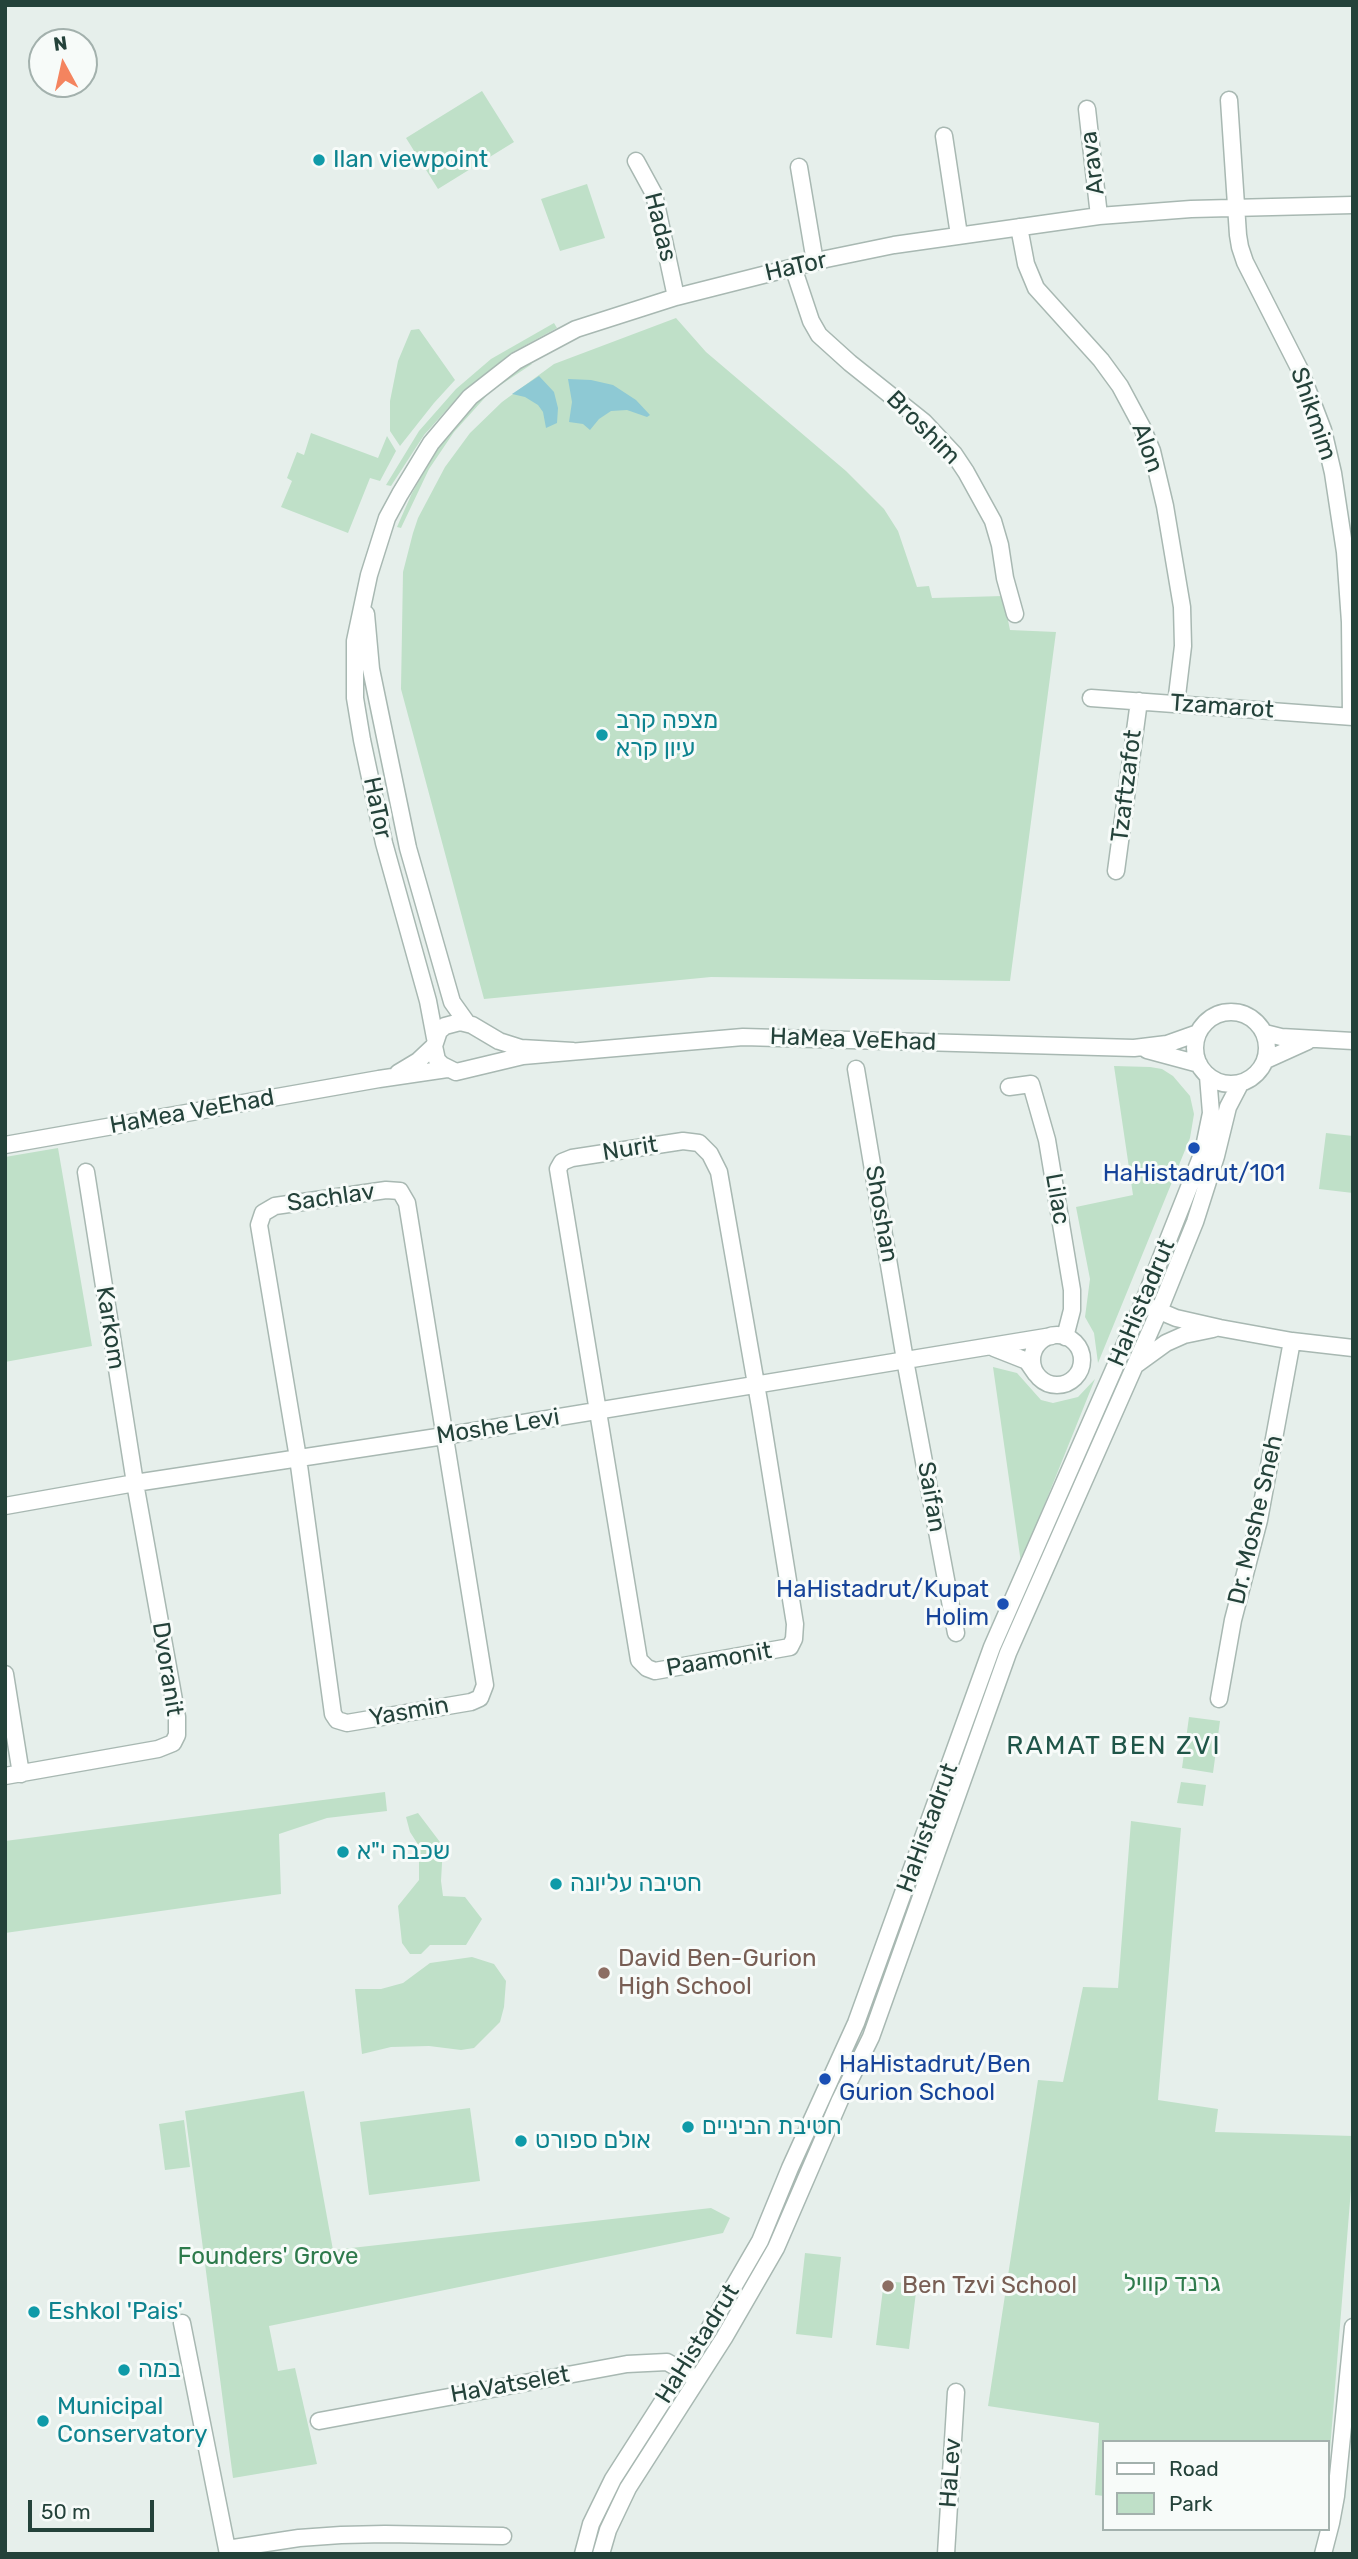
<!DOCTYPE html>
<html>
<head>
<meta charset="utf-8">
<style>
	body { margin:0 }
	#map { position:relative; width:1358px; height:2559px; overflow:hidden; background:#e6efeb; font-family:Rubik,sans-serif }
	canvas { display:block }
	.frame { position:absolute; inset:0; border:7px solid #24423a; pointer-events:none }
	.legend { position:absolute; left:1102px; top:2440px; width:228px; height:91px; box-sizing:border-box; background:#f7fbf9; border:2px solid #a3b1ad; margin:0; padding:9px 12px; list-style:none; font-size:21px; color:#24423a }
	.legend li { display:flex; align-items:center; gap:14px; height:35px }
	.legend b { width:35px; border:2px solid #a3b1ad }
	.north { position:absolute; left:28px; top:28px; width:70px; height:70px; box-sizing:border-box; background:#f7fbf9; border:2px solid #a3b1ad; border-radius:50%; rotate:352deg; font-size:19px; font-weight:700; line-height:28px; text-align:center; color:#24423a }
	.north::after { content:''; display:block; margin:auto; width:24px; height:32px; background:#f4845f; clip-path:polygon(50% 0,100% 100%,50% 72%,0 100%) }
	.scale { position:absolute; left:28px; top:2500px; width:126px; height:32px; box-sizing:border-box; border:4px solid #24423a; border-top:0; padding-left:9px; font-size:21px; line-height:24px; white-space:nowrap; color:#24423a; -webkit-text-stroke:5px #f7fbf9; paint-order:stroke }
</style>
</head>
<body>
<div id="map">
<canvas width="1358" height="2559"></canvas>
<div class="frame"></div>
<ul class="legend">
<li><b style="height:9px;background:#fff"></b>Road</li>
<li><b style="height:19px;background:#bfe0c8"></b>Park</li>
</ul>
<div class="north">N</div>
<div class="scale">50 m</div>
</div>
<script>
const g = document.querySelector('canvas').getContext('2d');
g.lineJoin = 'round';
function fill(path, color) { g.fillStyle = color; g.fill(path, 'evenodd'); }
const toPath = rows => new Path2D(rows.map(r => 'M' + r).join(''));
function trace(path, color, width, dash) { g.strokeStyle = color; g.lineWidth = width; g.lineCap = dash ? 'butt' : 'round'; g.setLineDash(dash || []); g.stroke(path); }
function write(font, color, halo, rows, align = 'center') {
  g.font = font + ' Rubik,Heebo,sans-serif'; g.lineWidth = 6; g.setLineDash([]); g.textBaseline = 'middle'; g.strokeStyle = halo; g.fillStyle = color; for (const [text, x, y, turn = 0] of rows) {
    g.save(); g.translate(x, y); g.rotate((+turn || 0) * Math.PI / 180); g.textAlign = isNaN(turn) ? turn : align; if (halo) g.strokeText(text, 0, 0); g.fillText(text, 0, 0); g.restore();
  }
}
const green = toPath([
	[482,91,514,142,438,189,406,138],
	[587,184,605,238,560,251,541,199],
	[676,318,706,352,846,471,884,509,898,531,917,587,929,586,932,598,1003,596,1010,630,1056,632,1010,981,711,977,484,999,401,689,403,572,413,533,418,518,445,467,470,433,502,402,554,364],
	[554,323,557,328,511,353,460,395,424,435,391,486,386,485,419,431,456,389,491,359],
	[419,329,455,380,434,403,400,446,390,431,390,401,398,361,411,330],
	[528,361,532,364,490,392,454,432,429,469,401,528,397,527,412,493,440,444,475,401],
	[311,433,378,458,387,436,396,451,380,481,370,478,348,533,281,507,292,481,287,478,297,452,304,455],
	[1114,1066,1150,1067,1162,1069,1173,1076,1190,1096,1194,1114,1190,1138,1098,1363,1094,1333,1085,1317,1090,1279,1076,1207,1133,1195],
	[1326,1133,1353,1136,1353,1193,1319,1189],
	[58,1148,92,1346,5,1362,5,1157],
	[993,1367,1017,1373,1041,1400,1053,1403,1078,1397,1095,1379,1021,1563],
	[1189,1717,1220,1721,1213,1773,1182,1768],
	[1181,1782,1206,1785,1203,1806,1177,1803],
	[385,1792,387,1811,327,1818,279,1834,281,1894,5,1933,5,1841],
	[418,1813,443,1846,441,1881,443,1896,465,1897,482,1919,466,1945,430,1945,421,1954,410,1954,402,1943,398,1906,419,1880,419,1846,410,1832,406,1817],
	[1131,1821,1181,1828,1158,2100,1218,2109,1215,2132,1353,2136,1353,2164,1329,2462,1328,2442,1104,2442,1104,2496,1095,2495,1099,2423,988,2406,1038,2080,1063,2082,1083,1987,1118,1988],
	[472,1957,494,1964,506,1981,504,2007,500,2022,474,2048,461,2050,429,2046,391,2047,362,2054,355,1989,381,1989,403,1983,430,1963],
	[304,2091,333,2250,711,2208,730,2218,723,2233,269,2326,278,2371,295,2368,317,2464,233,2478,185,2111],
	[470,2108,480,2181,369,2195,360,2122],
	[184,2120,190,2167,165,2170,159,2124],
	[805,2253,841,2257,832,2338,796,2334],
	[884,2281,917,2284,909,2349,876,2345]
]);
const water = toPath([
	[539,376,554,392,558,408,557,423,546,428,543,412,538,405,525,397,512,394],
	[568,379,591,380,613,385,636,400,650,415,647,417,627,410,611,411,599,419,590,430,583,424,569,422,572,402]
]);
const minor = toPath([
	[1229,100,1238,235,1240,247,1245,262,1300,370,1323,430,1333,473,1345,552,1350,622,1351,717],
	[1087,109,1099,216],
	[944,136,959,235],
	[636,161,654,194,676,297],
	[799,167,815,262],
	[1019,227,1026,264,1036,288,1101,360,1120,386,1142,427,1152,451,1165,506,1182,607,1183,646,1176,704],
	[793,267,811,321,819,335,850,363,924,422,954,454,966,472,993,521,1000,545,1005,578,1015,614],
	[366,614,371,669,408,848,452,1002,467,1023],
	[1091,698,1353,717],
	[1116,871,1139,701],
	'1195 1048a36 36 0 1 1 72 0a36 36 0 1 1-72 0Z',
	[1265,1033,1281,1037,1353,1041],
	[435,1038,428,1001,384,843,362,740,355,698,355,641,369,575,387,518,400,494,431,443,470,397,516,361,576,329,676,297,826,259,894,245,1099,216,1191,209,1353,205],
	[1147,1050,1199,1064],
	[573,1051,521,1048,499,1041,472,1025,460,1022,445,1026,439,1031,434,1046,437,1060,442,1065,456,1072,523,1056,743,1037,1134,1048,1167,1044,1198,1033],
	[1266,1060,1308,1041],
	[856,1069,905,1360,956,1633],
	[398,1073,418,1061,434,1046],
	[1009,1087,1031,1084,1047,1140,1072,1290,1072,1310,1065,1337],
	[683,1141,699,1143,710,1154,719,1172,760,1407,795,1624,794,1639,790,1647,655,1671,647,1668,639,1660,558,1169,562,1162,572,1158,683,1141],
	[5,1145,379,1079,447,1069],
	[386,1190,400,1191,407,1203,485,1685,480,1698,471,1702,347,1723,337,1720,333,1714,298,1458,259,1225,263,1213,275,1206,386,1190],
	[1150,1307,1176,1318,1220,1328,1292,1341,1353,1348],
	'1032 1360a25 25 0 1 1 50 0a25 25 0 1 1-50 0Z',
	[994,1348,1027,1361,1036,1374],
	[1137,1364,1166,1343,1184,1335,1213,1329],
	[5,1506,135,1483,444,1436,1052,1336],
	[5,1674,21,1774],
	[1219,1699,1233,1620,1259,1520,1292,1341],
	[5,1776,158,1749,173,1743,177,1735,177,1717,135,1483,86,1172],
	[182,2323,228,2554],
	[319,2421,627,2364,667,2362,690,2375],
	[227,2549,299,2538,341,2535,385,2534,503,2536],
	[583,2554,591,2524,613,2479,709,2329,760,2241,790,2168,856,2023,992,1647,1143,1303,1203,1152,1211,1113,1208,1076],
	[601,2554,608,2530,628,2488,724,2338,776,2248,840,2100,871,2037,1008,1653,1159,1311,1195,1222,1216,1156,1228,1107,1240,1084],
	[946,2554,956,2392],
	[1323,2554,1331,2523,1336,2496,1353,2327]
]);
const markers = [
	[319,160,7,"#0f9aa8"],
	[602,735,7,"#0f9aa8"],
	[1194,1148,7,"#1a4fb4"],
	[1003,1604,7,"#1a4fb4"],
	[343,1852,7,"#0f9aa8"],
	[556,1884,7,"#0f9aa8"],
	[604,1973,7,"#8d6e63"],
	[825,2079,7,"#1a4fb4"],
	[688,2127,7,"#0f9aa8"],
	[521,2141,7,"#0f9aa8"],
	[888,2286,7,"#8d6e63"],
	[34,2312,7,"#0f9aa8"],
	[124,2370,7,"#0f9aa8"],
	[43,2421,7,"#0f9aa8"]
];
const cultureNames = [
	["Ilan viewpoint",333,160],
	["מצפה קרב",616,721],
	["עיון קרא",616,749],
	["שכבה י\"א",357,1852],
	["חטיבה עליונה",570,1884],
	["חטיבת הביניים",702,2127],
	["אולם ספורט",535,2141],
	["Eshkol 'Pais'",48,2312],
	["במה",138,2370],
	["Municipal",57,2407],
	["Conservatory",57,2435]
];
const streetNames = [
	["Arava",1093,163,-97],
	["Hadas",660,227,76],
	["HaTor",796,267,-13],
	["Shikmim",1313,414,71],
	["Broshim",923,428,45],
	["Alon",1147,448,70],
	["Tzamarot",1222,707,4],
	["Tzaftzafot",1127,786,-83],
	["HaTor",377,808,78],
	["HaMea VeEhad",853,1040,2],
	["HaMea VeEhad",192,1112,-10],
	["Nurit",630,1149,-9],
	["Sachlav",331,1198,-8],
	["Lilac",1057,1199,80],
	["Shoshan",881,1214,80],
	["HaHistadrut",1142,1303,-67],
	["Karkom",110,1328,81],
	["Moshe Levi",498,1427,-9],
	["Saifan",931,1497,80],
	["Dr. Moshe Sneh",1256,1520,-77],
	["Paamonit",719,1660,-10],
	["Dvoranit",167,1669,81],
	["Yasmin",409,1712,-10],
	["HaHistadrut",928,1828,-70],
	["HaHistadrut",698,2344,-58],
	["HaVatselet",510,2385,-10],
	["HaLev",951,2473,-86]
];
const transitNames = [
	["HaHistadrut/101",1194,1174],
	["HaHistadrut/Kupat",989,1590,"right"],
	["Holim",989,1618,"right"],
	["HaHistadrut/Ben",839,2065,"left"],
	["Gurion School",839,2093,"left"]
];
const educationNames = [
	["David Ben-Gurion",618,1959],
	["High School",618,1987],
	["Ben Tzvi School",902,2286]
];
const parkNames = [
	["Founders' Grove",268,2257],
	["גרנד קוויל",1172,2284]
];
const neighbourhoodNames = [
	["RAMAT BEN ZVI",1114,1746]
];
fill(green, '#bfe0c8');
fill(water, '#8ec9d4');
trace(minor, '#a8b8b2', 19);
trace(minor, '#fff', 16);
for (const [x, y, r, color] of markers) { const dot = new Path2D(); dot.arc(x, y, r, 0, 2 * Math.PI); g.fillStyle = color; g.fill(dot); trace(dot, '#f7fbf9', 2.5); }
write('24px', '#0d838f', '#f7fbf9', cultureNames, 'left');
write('24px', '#24423a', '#f7fbf9', streetNames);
write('24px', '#164399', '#f7fbf9', transitNames);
write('24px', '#785e54', '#f7fbf9', educationNames, 'left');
write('24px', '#2d7a4b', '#f7fbf9', parkNames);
g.letterSpacing = '2px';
write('26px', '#1f5548', '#f7fbf9', neighbourhoodNames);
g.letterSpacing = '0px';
</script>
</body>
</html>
